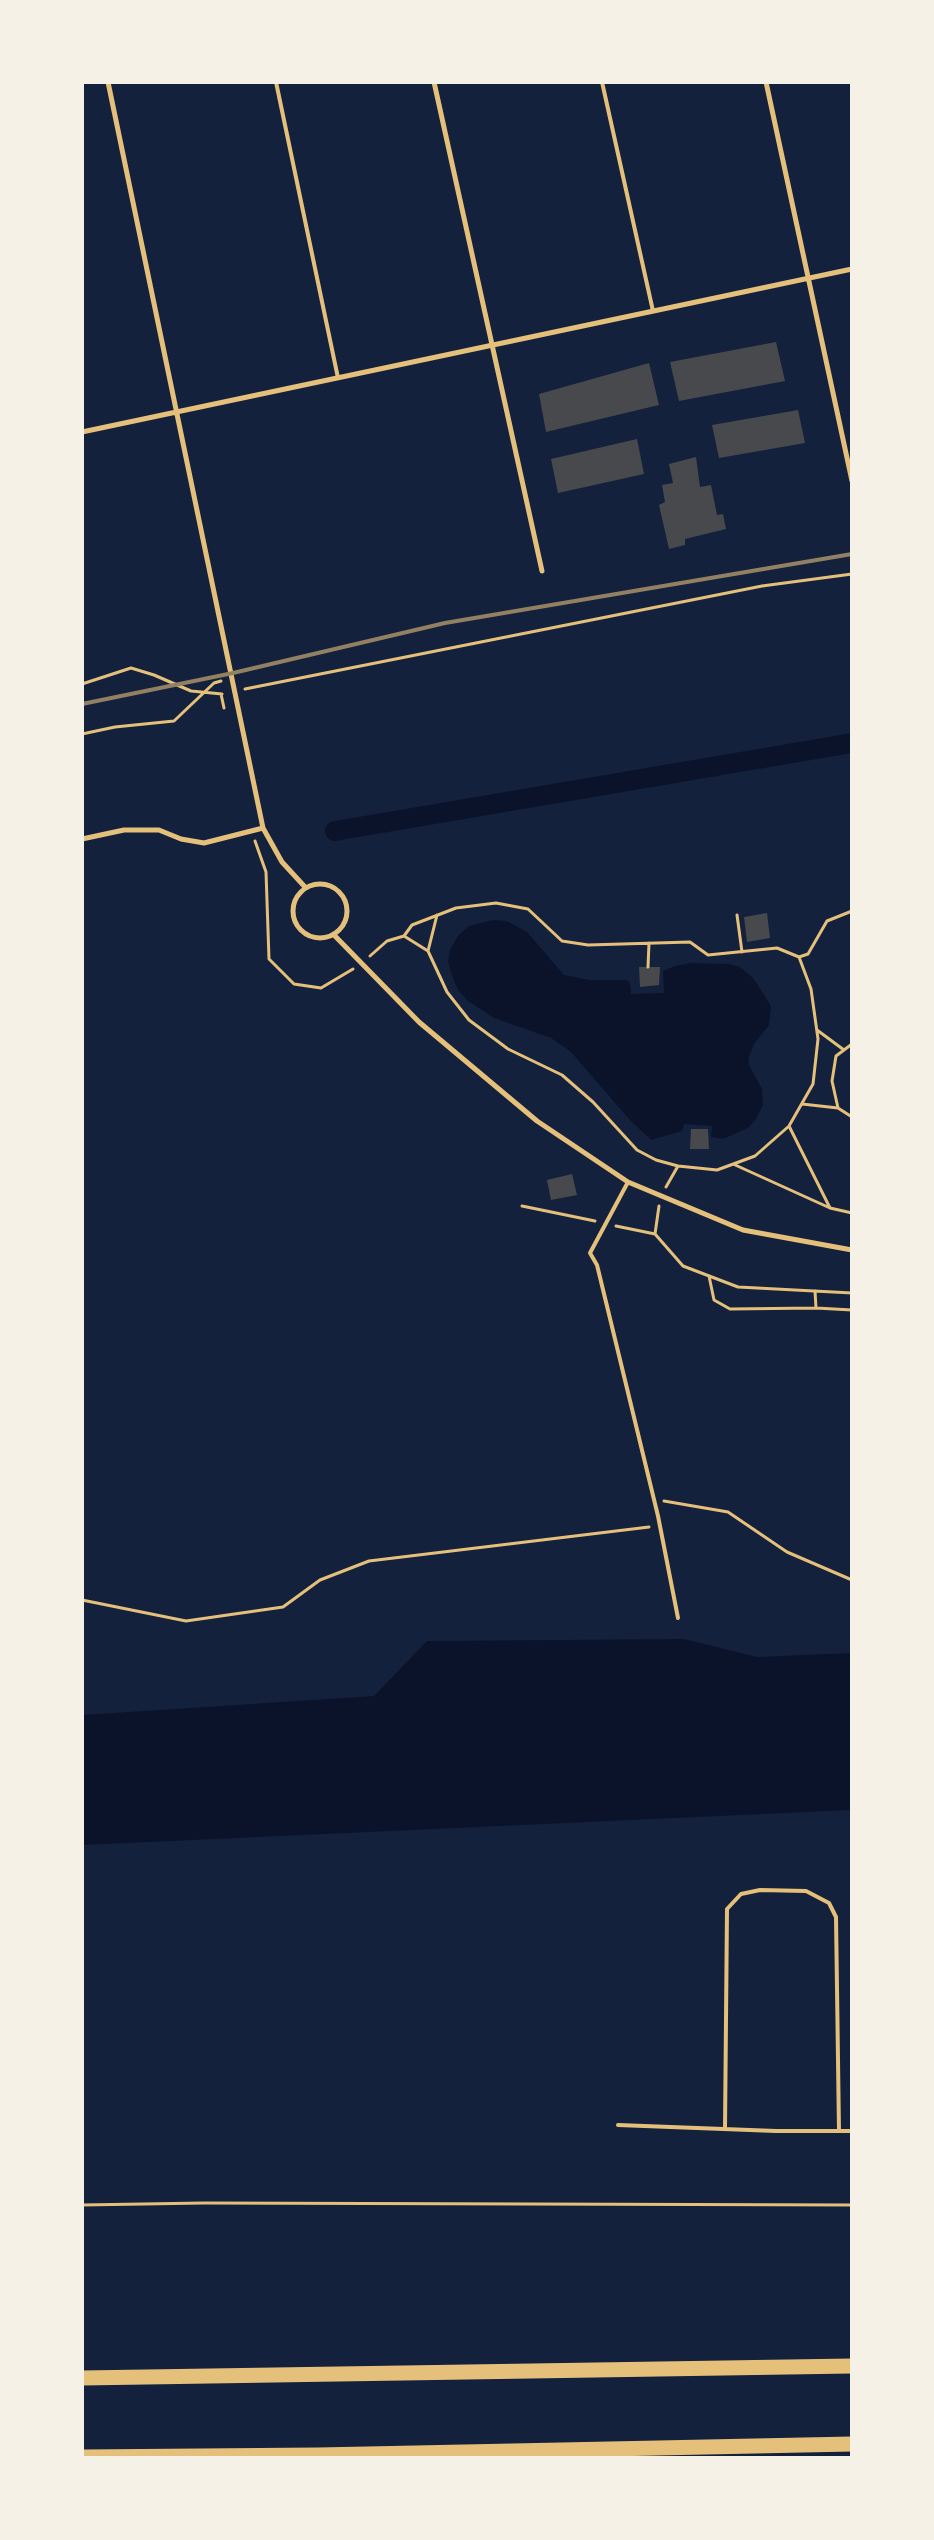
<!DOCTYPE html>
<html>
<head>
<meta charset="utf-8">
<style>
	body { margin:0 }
	#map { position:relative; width:934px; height:2540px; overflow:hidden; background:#14213d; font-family:Roboto,sans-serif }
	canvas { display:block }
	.frame { position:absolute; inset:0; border:84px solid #f6f1e7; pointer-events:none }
</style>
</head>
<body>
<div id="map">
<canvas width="934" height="2540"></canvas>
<div class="frame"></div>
</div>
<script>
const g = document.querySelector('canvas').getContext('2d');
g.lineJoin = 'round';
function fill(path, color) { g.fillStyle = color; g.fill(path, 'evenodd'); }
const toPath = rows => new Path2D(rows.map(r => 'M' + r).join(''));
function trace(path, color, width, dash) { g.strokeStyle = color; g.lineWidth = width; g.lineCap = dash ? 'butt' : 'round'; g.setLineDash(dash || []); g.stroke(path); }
const water = toPath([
	[493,920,507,921,527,932,564,975,590,980,627,980,630,983,631,994,664,993,663,971,675,966,691,963,729,964,740,967,754,979,771,1006,769,1025,754,1044,749,1057,749,1065,762,1089,763,1105,756,1119,748,1128,723,1139,711,1137,712,1126,684,1124,682,1131,651,1140,628,1118,571,1052,551,1038,494,1018,468,1001,458,990,451,973,448,961,450,950,458,936,469,926],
	[684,1639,757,1657,851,1653,851,1810,83,1845,83,1715,374,1696,427,1641]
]);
const canal = toPath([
	[335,831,852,743]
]);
const building = toPath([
	[776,342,785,381,679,401,670,362],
	[649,363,659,405,546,432,539,394],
	[798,410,805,443,719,458,712,425],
	[637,439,644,474,558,493,551,459],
	[696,457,700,487,711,485,717,515,723,514,726,529,685,539,685,545,669,549,659,505,665,502,662,485,673,483,669,464],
	[767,913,770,938,747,942,744,917],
	[639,967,660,967,659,985,640,987],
	[691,1129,708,1129,709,1149,690,1149],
	[572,1174,577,1195,551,1200,547,1180]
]);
const path = toPath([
	[82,684,131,668,154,675,191,691,222,694],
	[245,689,762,586,852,574],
	[221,694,224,708],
	[82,734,115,727,174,721,214,683,221,681],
	[255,841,266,872,269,959,294,984,321,988,353,969],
	[737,915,742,952],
	[428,951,437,915],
	[370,956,387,941,404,936,428,951,447,992,469,1020,508,1049,562,1075,593,1102,637,1150,656,1160,678,1166,717,1170,755,1156,789,1126,813,1084,818,1039,811,989,799,957,777,948,708,955,690,942,588,945,562,941,528,909,496,903,456,908,412,925,404,936],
	[799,957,808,954,827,921,852,911],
	[648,967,649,943],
	[817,1030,844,1050],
	[852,1044,836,1056,832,1081,838,1108,852,1117],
	[802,1104,838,1108],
	[789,1126,830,1208],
	[733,1164,830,1208,852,1213],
	[666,1187,678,1166],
	[522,1206,595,1221],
	[616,1226,655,1234,659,1206],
	[655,1234,683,1266,738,1287,852,1293],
	[709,1276,714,1300,730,1309,816,1308,852,1310],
	[815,1291,816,1308],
	[664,1501,728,1512,787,1552,852,1580],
	[82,1600,186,1621,283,1607,320,1580,369,1561,649,1527],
	[82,2205,204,2203,852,2205]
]);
const service = toPath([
	[276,82,338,378],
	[602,82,653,311],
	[628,1182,590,1253,597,1265,658,1516,678,1618],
	[618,2125,776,2131,852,2131],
	[725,2129,727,1909,741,1894,760,1890,806,1891,829,1903,836,1917,839,2131]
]);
const minor = toPath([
	[108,82,263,828,282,862,305,887],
	[434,82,542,571],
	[766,82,852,481],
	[82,432,852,269],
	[82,839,124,830,159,830,181,839,204,843,263,828],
	'293 911a27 27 0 1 1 54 0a27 27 0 1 1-54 0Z',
	[334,935,419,1022,537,1121,628,1182,743,1230,852,1250]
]);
const motorway = toPath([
	[82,2378,852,2366],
	[82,2457,318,2455,852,2444]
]);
const rail = toPath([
	[82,704,233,673,445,623,852,554]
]);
fill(water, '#0b132b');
trace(canal, '#0b132b', 20);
fill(building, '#48494c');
trace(path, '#e5c07b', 3);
trace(service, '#e5c07b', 4);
trace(minor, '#e5c07b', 5);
trace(motorway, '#e5c07b', 15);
trace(rail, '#918062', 4);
</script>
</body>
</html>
